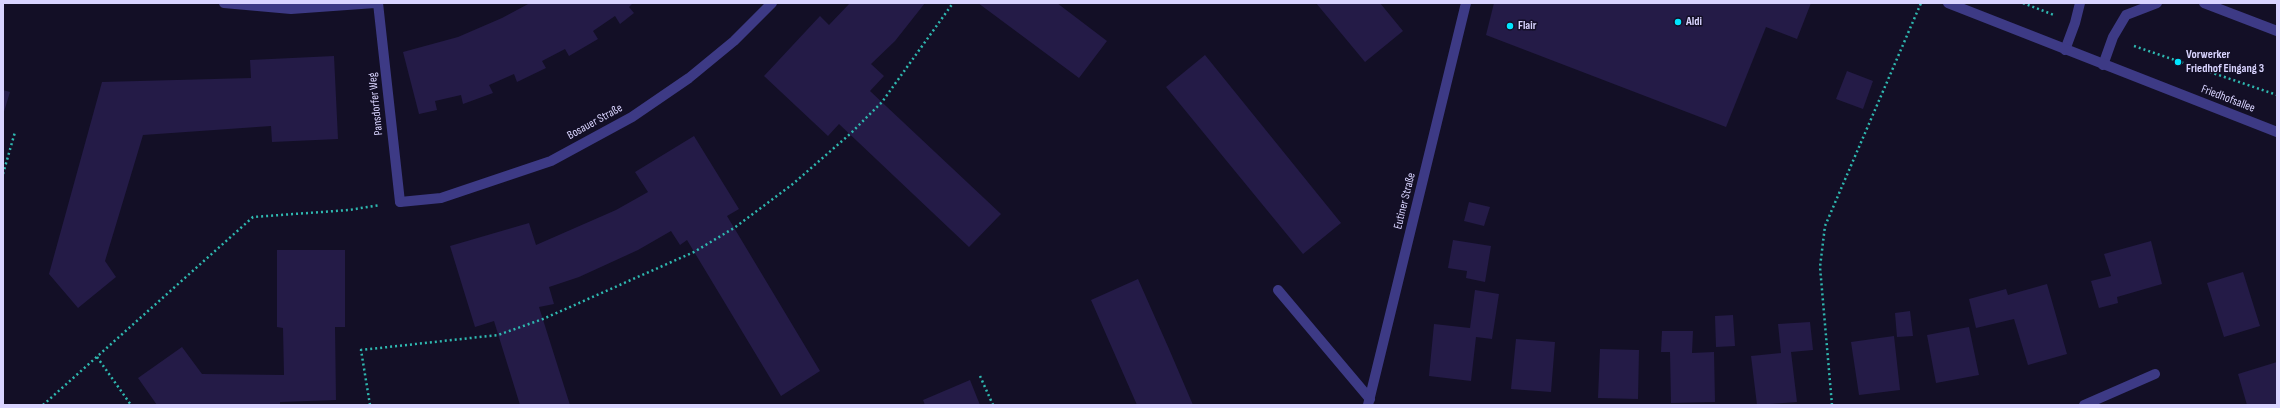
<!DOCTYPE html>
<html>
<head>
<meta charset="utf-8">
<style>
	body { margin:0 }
	#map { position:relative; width:2280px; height:408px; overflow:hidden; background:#130f26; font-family:"Sofia Sans Condensed",sans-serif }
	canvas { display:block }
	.frame { position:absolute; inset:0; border:4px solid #d9d4ff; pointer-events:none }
</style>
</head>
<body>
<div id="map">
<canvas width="2280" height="408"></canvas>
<div class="frame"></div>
</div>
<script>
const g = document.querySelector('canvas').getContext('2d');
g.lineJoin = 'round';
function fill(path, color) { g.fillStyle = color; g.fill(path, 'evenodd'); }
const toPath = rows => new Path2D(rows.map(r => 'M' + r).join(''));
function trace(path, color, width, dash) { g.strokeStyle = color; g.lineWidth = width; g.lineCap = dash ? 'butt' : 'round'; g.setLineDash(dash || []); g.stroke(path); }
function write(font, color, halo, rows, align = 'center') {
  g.font = font + ' "Sofia Sans Condensed",sans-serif'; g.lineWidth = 3; g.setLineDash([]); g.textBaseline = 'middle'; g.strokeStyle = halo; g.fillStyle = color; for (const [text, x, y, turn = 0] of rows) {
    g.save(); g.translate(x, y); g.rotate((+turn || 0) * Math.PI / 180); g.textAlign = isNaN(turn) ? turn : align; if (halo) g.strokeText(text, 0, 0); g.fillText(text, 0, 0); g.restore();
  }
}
const building = toPath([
	[530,3,633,3,629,7,634,13,620,24,615,16,593,31,598,39,569,56,565,49,542,61,546,68,517,82,514,74,489,85,493,93,463,104,461,95,435,101,437,110,419,114,403,52,458,37,502,18],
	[850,3,925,3,895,41,871,64,884,76,870,91,1001,214,969,247,839,124,828,136,764,76,820,16,829,25],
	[978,3,1057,3,1107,41,1079,78],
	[1316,3,1380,3,1403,31,1365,62],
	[1494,3,1811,3,1797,39,1766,27,1726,127,1486,35],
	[1205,55,1341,223,1303,254,1166,87],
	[334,56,338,139,272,142,271,126,143,135,105,261,116,277,78,308,49,274,102,82,251,78,250,60],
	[1847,71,1873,81,1863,109,1836,99],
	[3,90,10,92,3,115],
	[694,136,739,209,727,216,820,371,781,396,687,240,680,245,671,231,638,250,579,277,549,287,554,304,539,307,570,405,520,405,494,321,475,327,450,246,529,223,536,245,616,210,648,192,635,172],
	[1469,202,1490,207,1484,226,1464,221],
	[1453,240,1491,246,1485,282,1466,278,1467,271,1448,268],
	[2151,241,2162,284,2117,297,2118,303,2099,308,2091,281,2111,276,2104,254],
	[277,250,345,250,345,327,335,327,336,400,280,402,280,405,157,405,138,378,182,347,202,374,284,375,283,328,277,327],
	[2243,272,2260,326,2224,337,2207,283],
	[1138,279,1169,349,1193,405,1137,405,1091,300],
	[2047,284,2067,354,2028,365,2014,319,1976,328,1969,299,2006,289,2008,295],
	[1475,290,1499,294,1492,339,1476,337,1471,381,1429,376,1434,324,1470,328],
	[1910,311,1913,336,1897,337,1895,313],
	[1733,315,1735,346,1716,347,1715,316],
	[1810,322,1813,350,1791,352,1797,402,1757,405,1751,356,1781,353,1778,324],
	[1969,327,1979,375,1936,383,1927,335],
	[1662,331,1693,331,1692,353,1714,352,1715,402,1671,403,1670,352,1661,352],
	[1894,336,1900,390,1859,395,1851,342],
	[1516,339,1555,342,1551,392,1511,389],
	[1600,349,1639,350,1638,399,1598,398],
	[2277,362,2277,405,2247,405,2238,374],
	[970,380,980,405,925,405,923,400]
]);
const path = toPath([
	[2023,3,2054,15],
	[2134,46,2277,95],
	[3,174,15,132],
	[97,357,131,405],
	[980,376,993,405],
	[43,405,253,217,349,210,380,205],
	[370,405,361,350,498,335,543,319,694,252,734,228,794,183,850,134,882,102,953,3],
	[1832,405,1820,267,1825,226,1921,3]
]);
const service = toPath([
	[224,3,291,9,375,3],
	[378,3,400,202],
	[2204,3,2277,31],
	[2065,50,2075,23,2080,3],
	[2103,65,2113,37,2126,15,2157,3],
	[1278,290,1370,399]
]);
const minor = toPath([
	[400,202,441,198,551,161,632,117,689,78,734,41,772,3],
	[1368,405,1466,3],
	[2084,405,2155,374]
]);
const tertiary = toPath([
	[1948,3,2277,132]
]);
const markers = [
	[1678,22,4,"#00e5ff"],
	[1510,26,4,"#00e5ff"],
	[2178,62,4,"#00e5ff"]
];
const poiNames = [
	["Aldi",1686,22],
	["Flair",1518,26],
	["Vorwerker",2186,55],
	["Friedhof Eingang 3",2186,69]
];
const streetNames = [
	["Friedhofsallee",2228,99,21],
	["Pansdorfer Weg",376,104,-96],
	["Bosauer Straße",595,122,-29],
	["Eutiner Straße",1405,201,-76]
];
fill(building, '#241b47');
trace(path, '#2fb8b0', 2.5, [2, 3]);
trace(service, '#3d3a85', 10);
trace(minor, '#3d3a85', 10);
trace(tertiary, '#3d3a85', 10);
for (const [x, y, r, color] of markers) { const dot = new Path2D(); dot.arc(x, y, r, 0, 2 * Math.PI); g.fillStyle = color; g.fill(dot); trace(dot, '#130f26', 1.5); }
write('bold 12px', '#d9d4ff', '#130f26', poiNames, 'left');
write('12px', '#d9d4ff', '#130f26', streetNames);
</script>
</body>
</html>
